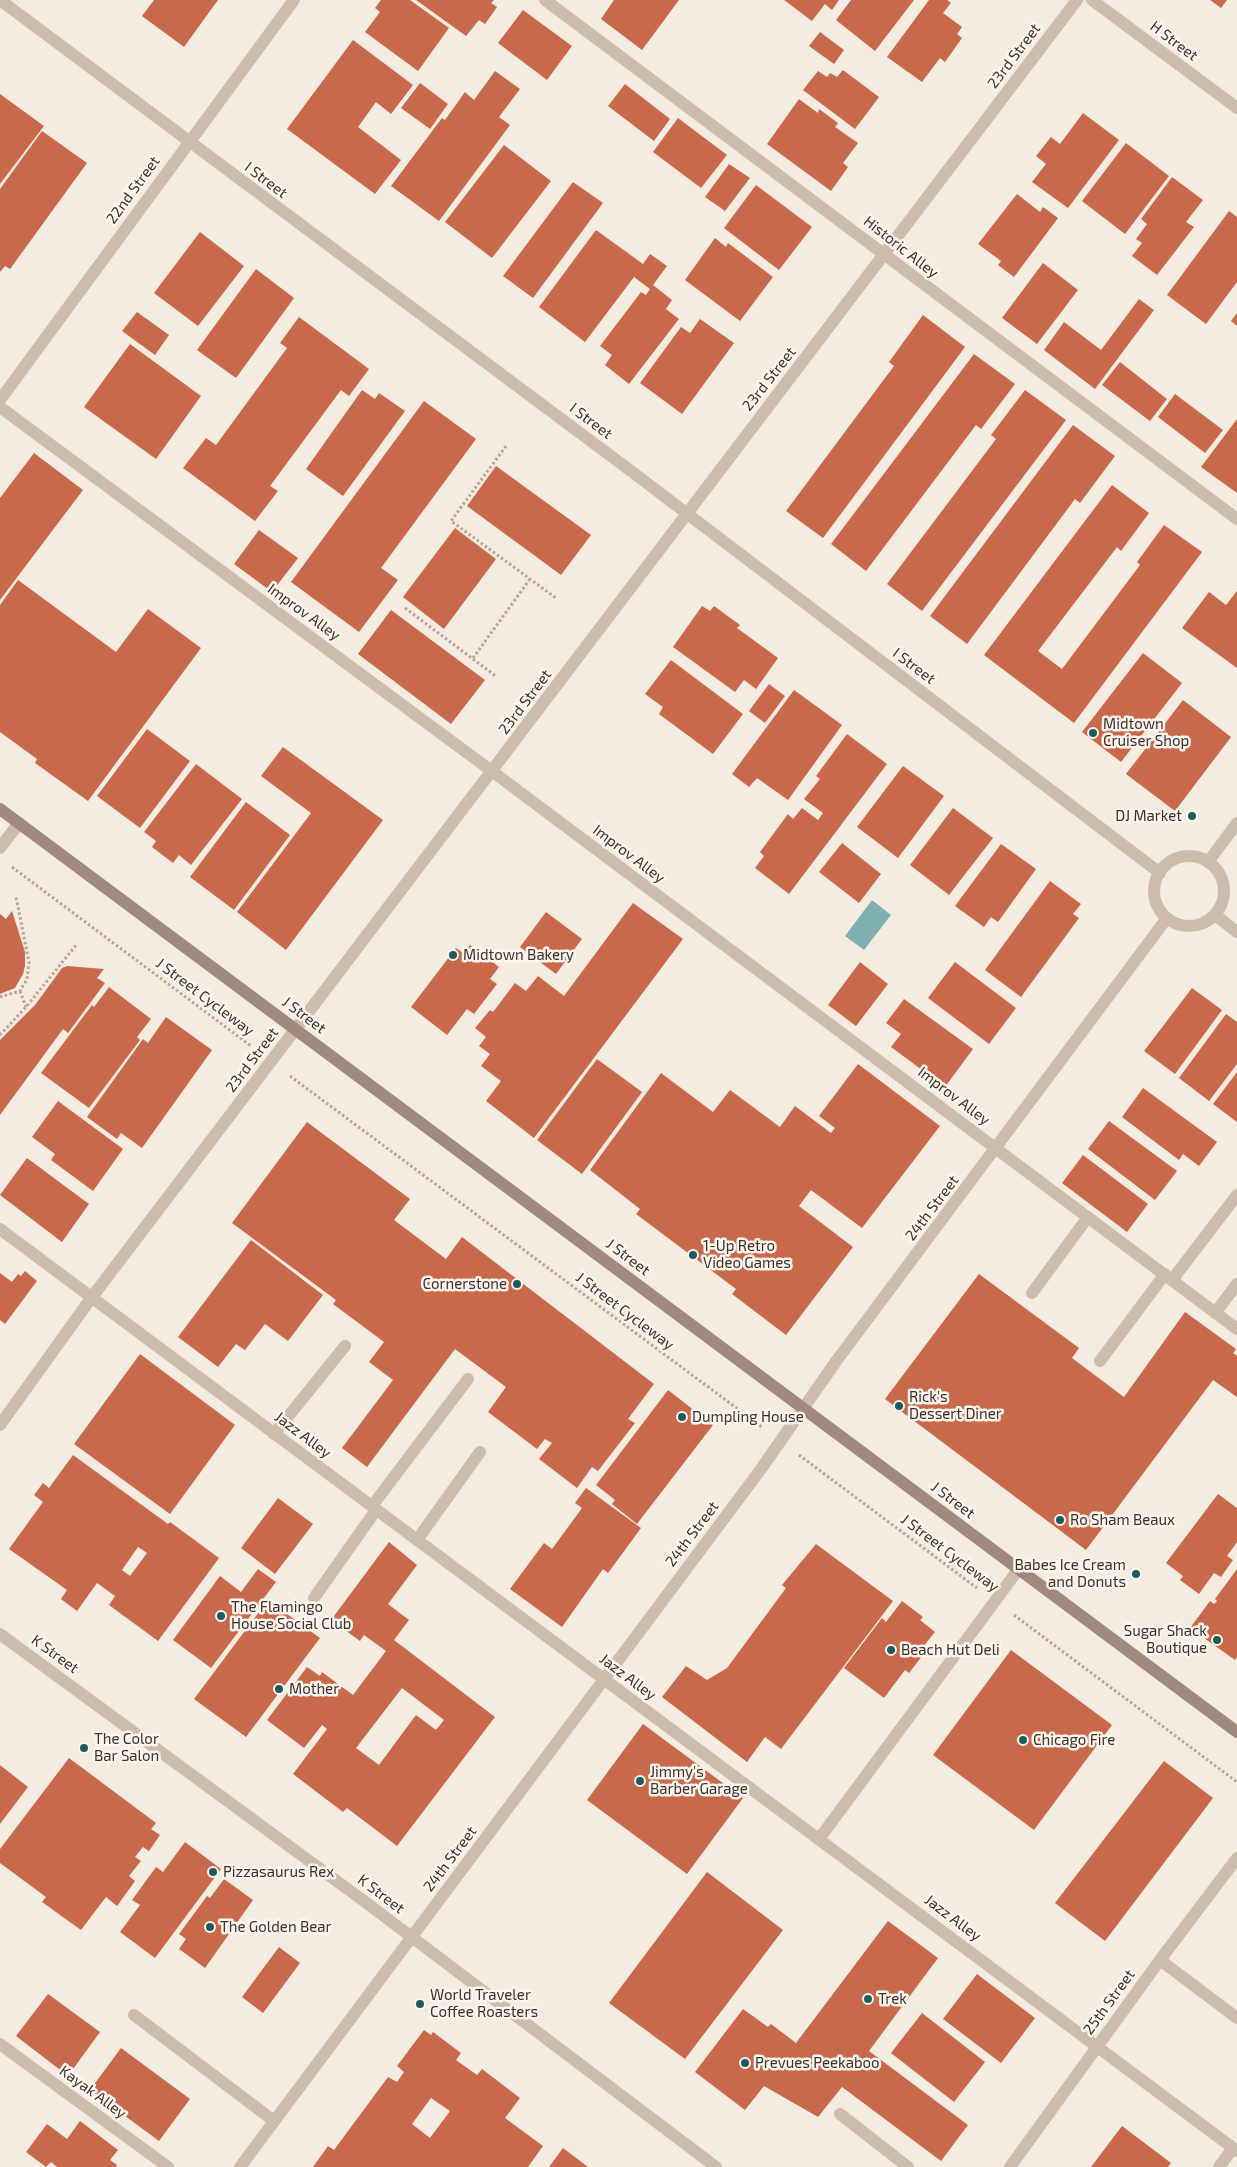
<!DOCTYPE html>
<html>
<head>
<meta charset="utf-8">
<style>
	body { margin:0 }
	canvas { display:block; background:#f4ebe1 }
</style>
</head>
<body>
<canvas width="1237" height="2167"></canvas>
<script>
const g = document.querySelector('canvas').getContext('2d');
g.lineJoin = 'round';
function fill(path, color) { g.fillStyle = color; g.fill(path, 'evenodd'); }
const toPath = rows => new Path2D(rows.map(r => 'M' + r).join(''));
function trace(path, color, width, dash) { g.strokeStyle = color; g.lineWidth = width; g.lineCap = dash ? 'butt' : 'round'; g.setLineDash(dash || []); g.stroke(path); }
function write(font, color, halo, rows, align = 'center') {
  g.font = font + ' "Exo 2",sans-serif'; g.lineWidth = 5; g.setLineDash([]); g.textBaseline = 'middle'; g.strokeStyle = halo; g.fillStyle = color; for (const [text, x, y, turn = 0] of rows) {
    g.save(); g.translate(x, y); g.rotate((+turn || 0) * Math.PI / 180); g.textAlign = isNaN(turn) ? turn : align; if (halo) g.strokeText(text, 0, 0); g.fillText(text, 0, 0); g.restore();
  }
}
const water = toPath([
	[872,900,891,915,864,950,845,936]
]);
const building = toPath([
	[154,0,218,0,184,47,142,16],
	[381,0,410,0,449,28,418,71,365,32,380,12,375,8],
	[416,0,494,0,491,3,497,7,485,24,479,20,466,36],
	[614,0,679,0,642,50,601,19],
	[784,0,839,0,832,10,825,4,812,21],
	[851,0,914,0,875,51,836,20],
	[929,0,947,0,951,3,943,13,962,27,957,34,962,38,945,62,940,58,922,82,887,57],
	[1210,0,1227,0,1221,8],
	[523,10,572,46,547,80,498,43],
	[820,32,844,50,834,64,809,46],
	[353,40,413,85,391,114,376,102,358,127,401,160,375,194,287,129],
	[843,70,879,97,855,129,803,90,818,71,827,77,830,73,837,77],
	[495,71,520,89,499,117,510,125,439,221,391,186,442,118,445,120,465,92,474,100],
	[420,83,448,104,430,129,401,108],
	[625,84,670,119,654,141,608,106],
	[0,94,44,126,0,184],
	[799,99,818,113,819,109,838,123,835,127,858,143,843,163,848,167,831,191,767,144],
	[1083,113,1119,140,1068,208,1032,182,1046,164,1036,156,1051,137,1060,144],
	[678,118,727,155,701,188,653,152],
	[42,131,87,163,10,269,5,266,0,272,0,189],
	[1126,143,1169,176,1125,234,1082,201],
	[504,145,551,181,492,258,445,222],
	[729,164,750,178,725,211,705,197],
	[1172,177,1203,200,1186,222,1194,227,1157,275,1132,256,1142,243,1136,239,1147,224,1141,219],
	[573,182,603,203,533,298,503,276],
	[756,185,812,227,779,270,724,228],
	[1017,194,1040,212,1043,207,1058,218,1014,277,998,265,1001,261,978,244],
	[1229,211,1237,217,1237,282,1206,324,1167,295],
	[596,230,643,264,650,254,667,266,653,285,672,300,666,309,679,319,629,384,605,365,612,355,600,346,641,292,646,295,650,289,634,277,585,342,539,307],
	[200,232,244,266,198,326,154,293],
	[715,238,726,247,728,243,773,277,740,321,685,280],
	[1043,263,1078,290,1037,344,1002,318],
	[256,269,294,298,236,378,197,350],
	[1139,299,1154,310,1095,389,1044,350,1064,322,1101,350],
	[137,312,169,335,155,355,122,331],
	[1237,313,1237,326,1231,321],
	[923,315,965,347,823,538,786,511,894,366,889,362],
	[299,317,369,369,349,396,341,390,270,486,278,491,255,521,183,468,206,438,216,445,287,348,280,343],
	[700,319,734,343,682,414,640,383,681,327,690,333],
	[130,344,201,396,156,459,84,407],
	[974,354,1015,384,981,429,976,425,866,571,831,544],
	[1120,362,1167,399,1150,421,1102,385],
	[362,390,375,399,379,393,405,411,343,496,306,469],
	[1025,390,1066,420,922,611,887,584,996,439,991,435],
	[1175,394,1223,430,1205,453,1158,417],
	[424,401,476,439,381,568,398,580,359,632,291,582],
	[1237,419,1237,493,1201,467],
	[1073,425,1115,456,1080,503,1075,499,967,644,930,616],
	[34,453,83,490,0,600,0,498],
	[496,466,591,535,561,575,467,506],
	[1112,485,1149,513,1121,551,1117,547,1038,651,1062,669,1140,565,1137,562,1164,525,1202,552,1074,723,984,655],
	[455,528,496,559,444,629,403,597],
	[259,530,298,558,272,592,234,564],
	[18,580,116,652,148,609,201,648,88,801,35,763,37,759,0,732,0,605],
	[1237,591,1237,668,1182,628,1209,592,1226,605],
	[702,606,710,611,714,606,740,625,737,628,778,658,756,689,744,680,735,692,673,647],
	[391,610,485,680,451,724,358,654],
	[1143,653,1182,683,1121,762,1082,732],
	[671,660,743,714,713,754,659,714,663,707,645,694],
	[769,684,785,696,765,723,749,711],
	[794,690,842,725,788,800,757,778,749,787,732,774],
	[1183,700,1231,737,1175,811,1126,774],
	[147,729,190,761,140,828,97,796],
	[847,734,887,764,789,894,755,868,764,856,760,852,788,814,793,819,802,808,818,820,823,813,804,799,820,779,816,776],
	[283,747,383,820,286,950,237,912,311,813,261,776],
	[196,764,242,799,191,865,179,855,173,863,152,847,156,841,144,832],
	[903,766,944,796,898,858,857,827],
	[246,802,290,835,234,910,190,877],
	[953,808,993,838,949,895,910,865],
	[842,843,881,874,859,903,819,872],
	[1001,844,1036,869,998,922,991,917,984,927,955,906],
	[1050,881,1081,904,1073,914,1079,918,1021,997,985,970],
	[633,903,683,939,534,1138,486,1101,501,1081,481,1066,490,1054,479,1046,486,1037,475,1028,490,1010,493,1012,515,983,526,991,538,976,564,996],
	[12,911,25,952,25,966,23,974,15,988,0,994,0,914,6,919],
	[546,912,582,939,556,974,520,947],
	[470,945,499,967,490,979,497,984,474,1014,467,1009,447,1035,411,1007,456,948,463,953],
	[860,962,888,984,856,1026,828,1005],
	[955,962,1016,1008,989,1044,928,998],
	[67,966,104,969,97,978,105,983,68,1033,63,1029,0,1115,0,1040,35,1005,62,968],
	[109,987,151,1019,137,1037,140,1040,89,1108,41,1073,92,1005,94,1007],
	[1192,988,1222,1010,1175,1074,1144,1051],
	[904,999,973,1049,945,1087,891,1047,901,1034,886,1023],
	[1226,1014,1237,1022,1237,1064,1209,1101,1179,1078],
	[166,1017,212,1050,142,1148,121,1133,117,1139,87,1117,143,1039,148,1043],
	[597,1059,642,1092,582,1174,537,1140],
	[858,1064,940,1126,862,1228,811,1190,799,1206,853,1247,786,1335,732,1294,736,1289,636,1214,640,1209,590,1170,661,1073,713,1112,730,1090,780,1127,795,1106,831,1133,835,1128,819,1116],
	[1237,1072,1237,1122,1213,1104],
	[1143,1088,1217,1142,1199,1166,1183,1154,1179,1160,1122,1117],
	[58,1101,123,1149,93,1191,51,1160,55,1154,32,1137],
	[1109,1121,1177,1171,1155,1200,1088,1149],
	[307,1122,410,1199,394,1220,446,1259,462,1237,654,1384,628,1419,635,1423,598,1471,592,1467,577,1488,539,1459,552,1443,545,1439,537,1449,488,1412,506,1387,455,1349,367,1467,342,1448,393,1380,369,1362,384,1342,333,1304,336,1300,232,1223],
	[1083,1155,1148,1204,1127,1232,1062,1183],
	[27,1158,89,1204,62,1242,0,1195],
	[251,1240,323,1295,288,1341,265,1324,245,1350,236,1344,218,1367,178,1337],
	[25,1271,37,1281,5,1324,0,1320,0,1273,12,1282,18,1274,21,1276],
	[979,1274,1079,1348,1072,1358,1124,1397,1185,1312,1236,1349,1233,1353,1237,1356,1237,1397,1213,1380,1086,1550,885,1399],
	[140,1354,235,1425,170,1514,74,1444],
	[668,1390,713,1425,637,1524,612,1504,615,1500,596,1485],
	[73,1455,168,1524,170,1522,219,1558,158,1641,109,1605,115,1596,97,1583,77,1611,61,1599,67,1590,9,1549,43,1502,34,1495,43,1483,49,1488],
	[138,1547,147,1553,130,1576,122,1570],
	[586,1488,641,1528,608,1573,603,1569,562,1627,510,1589,544,1543,552,1549,582,1508,575,1503],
	[1218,1494,1237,1508,1237,1542,1227,1556,1233,1560,1221,1577,1214,1573,1199,1594,1180,1580,1183,1576,1166,1563],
	[278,1498,313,1524,275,1574,241,1548],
	[389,1542,417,1565,388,1604,409,1620,394,1640,495,1717,397,1846,347,1808,343,1812,293,1774,327,1729,322,1725,304,1748,267,1720,307,1667,320,1676,322,1672,353,1695,386,1651,364,1635,360,1641,331,1620],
	[402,1688,444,1720,436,1730,416,1715,379,1765,356,1748],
	[816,1544,893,1601,781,1749,765,1737,747,1762,662,1697,686,1666,707,1680,727,1668,786,1588,782,1585],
	[258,1569,276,1582,211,1668,173,1640,220,1576,241,1592],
	[1237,1569,1237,1657,1235,1660,1190,1628,1210,1601,1214,1604,1217,1601,1215,1599],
	[268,1600,320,1638,246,1737,194,1699],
	[902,1601,923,1617,920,1620,935,1632,922,1648,926,1651,909,1673,905,1670,884,1698,844,1668,882,1618,886,1622],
	[1011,1650,1112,1725,1034,1830,933,1755],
	[643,1724,743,1798,687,1874,587,1800],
	[69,1758,156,1823,151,1829,160,1835,149,1851,143,1847,135,1857,141,1861,129,1876,135,1881,117,1906,106,1897,81,1930,42,1902,46,1897,0,1863,0,1849],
	[1164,1761,1213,1798,1105,1941,1055,1903],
	[0,1765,28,1787,0,1824],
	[185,1842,221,1869,155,1958,120,1932,140,1905,132,1900,156,1867,163,1872],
	[707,1872,783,1930,685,2059,609,2003],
	[224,1879,253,1900,205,1968,179,1949,186,1939,179,1934,207,1896,210,1898],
	[888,1921,938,1958,869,2051,968,2125,941,2161,842,2087,818,2117,764,2086,745,2110,695,2072,743,2009,768,2027,771,2024,796,2043],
	[279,1947,300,1963,263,2013,242,1997],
	[977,1974,1035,2018,1001,2063,943,2019],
	[48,1994,100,2032,68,2076,16,2036],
	[922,2013,985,2062,954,2102,891,2053],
	[424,2030,431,2035,433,2032,461,2053,456,2060,477,2075,482,2069,520,2098,505,2118,543,2146,528,2167,313,2167,328,2146,334,2150,388,2077,397,2082,404,2072,397,2066],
	[431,2098,450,2111,430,2138,412,2124],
	[121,2048,190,2099,159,2141,90,2090],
	[80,2121,118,2150,110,2160,117,2165,116,2167,57,2167,51,2162,46,2167,26,2152,47,2124,67,2139],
	[1122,2126,1171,2163,1168,2167,1091,2167],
	[563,2148,588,2167,549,2167]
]);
const path = toPath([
	[506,446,451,521,556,598],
	[405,608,497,677],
	[473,658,530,579],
	[12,867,251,1046],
	[20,991,26,1007],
	[0,997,20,991,27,979,29,962,16,897],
	[0,1035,26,1007,77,944],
	[290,1076,762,1427],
	[799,1455,977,1588],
	[1014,1615,1237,1782]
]);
const service = toPath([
	[545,0,1237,519],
	[0,407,493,772,1237,1329],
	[0,848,19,823],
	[0,1229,1237,2151],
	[1172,1280,1237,1195],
	[1032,1293,1088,1217],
	[1215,1313,1237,1284],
	[1100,1361,1165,1274],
	[274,1434,345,1346],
	[372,1506,468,1379],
	[417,1540,480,1452],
	[314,1598,376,1510],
	[819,1839,1018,1570],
	[1160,1960,1237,2018],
	[134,2015,274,2121],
	[0,2044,168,2167],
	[840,2114,908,2167],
	[1219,2167,1233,2148]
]);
const minor = toPath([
	[1092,0,1237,108],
	[0,400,294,0],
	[1208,862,1237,823],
	[0,1425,92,1297,1077,0],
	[0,1634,364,1901,716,2167],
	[240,2167,761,1469,837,1360,1167,918],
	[1010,2167,1160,1960,1237,1858]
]);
const tertiary = toPath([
	[0,0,631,471,1160,873],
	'1154 891a35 35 0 1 1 70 0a35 35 0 1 1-70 0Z',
	[1215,915,1237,932]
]);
const secondary = toPath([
	[0,809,1237,1732]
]);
const markers = [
	[1093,733,5,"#1f5a5e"],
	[1192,816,5,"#1f5a5e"],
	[453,955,5,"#1f5a5e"],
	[693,1255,5,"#1f5a5e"],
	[517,1284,5,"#1f5a5e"],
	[899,1406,5,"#1f5a5e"],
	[682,1417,5,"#1f5a5e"],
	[1060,1520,5,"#1f5a5e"],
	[1136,1574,5,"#1f5a5e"],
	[221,1616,5,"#1f5a5e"],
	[1217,1640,5,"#1f5a5e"],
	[891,1650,5,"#1f5a5e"],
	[279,1689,5,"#1f5a5e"],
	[1023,1740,5,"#1f5a5e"],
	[84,1748,5,"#1f5a5e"],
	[640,1781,5,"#1f5a5e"],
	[213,1872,5,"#1f5a5e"],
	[210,1927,5,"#1f5a5e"],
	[868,1999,5,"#1f5a5e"],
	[420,2004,5,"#1f5a5e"],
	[745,2063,5,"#1f5a5e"]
];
const streetNames = [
	["H Street",1174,41,37],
	["23rd Street",1014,56,-53],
	["I Street",266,180,37],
	["22nd Street",133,190,-54],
	["Historic Alley",901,247,38],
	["23rd Street",769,379,-52],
	["I Street",591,421,37],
	["Improv Alley",304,612,36],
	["I Street",914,666,37],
	["23rd Street",525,702,-53],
	["Improv Alley",629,854,37],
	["J Street Cycleway",205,997,37],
	["J Street",304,1015,37],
	["23rd Street",252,1060,-53],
	["Improv Alley",954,1096,37],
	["24th Street",932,1208,-53],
	["J Street",628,1257,37],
	["J Street Cycleway",625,1311,37],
	["Jazz Alley",303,1435,37],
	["J Street",953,1500,37],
	["24th Street",692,1534,-53],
	["J Street Cycleway",950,1553,37],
	["K Street",55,1654,36],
	["Jazz Alley",628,1677,37],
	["24th Street",450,1859,-53],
	["K Street",381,1894,37],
	["Jazz Alley",953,1918,37],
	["25th Street",1109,2002,-54],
	["Kayak Alley",93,2092,36]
];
const poiNames = [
	["Midtown",1103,724],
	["Cruiser Shop",1103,741],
	["DJ Market",1182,816,"right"],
	["Midtown Bakery",463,955],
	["1-Up Retro",703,1246],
	["Video Games",703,1263],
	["Cornerstone",507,1284,"right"],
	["Rick's",909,1397],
	["Dessert Diner",909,1414],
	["Dumpling House",692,1417],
	["Ro Sham Beaux",1070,1520],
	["Babes Ice Cream",1126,1565,"right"],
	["and Donuts",1126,1582,"right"],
	["The Flamingo",231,1607],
	["House Social Club",231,1624],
	["Sugar Shack",1207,1631,"right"],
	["Boutique",1207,1648,"right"],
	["Beach Hut Deli",901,1650],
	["Mother",289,1689],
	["The Color",94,1739],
	["Bar Salon",94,1756],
	["Chicago Fire",1033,1740],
	["Jimmy's",650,1772],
	["Barber Garage",650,1789],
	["Pizzasaurus Rex",223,1872],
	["The Golden Bear",220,1927],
	["World Traveler",430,1995],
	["Coffee Roasters",430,2012],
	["Trek",878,1999],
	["Prevues Peekaboo",755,2063]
];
fill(water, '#7fb0b2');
fill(building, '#c8694b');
trace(path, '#b9a596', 3, [2.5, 2.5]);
trace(service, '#cdbbac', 12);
trace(minor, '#cdbbac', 12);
trace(tertiary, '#cdbbac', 12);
trace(secondary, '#a18a7d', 12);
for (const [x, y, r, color] of markers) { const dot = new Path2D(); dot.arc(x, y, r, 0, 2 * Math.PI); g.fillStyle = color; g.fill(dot); trace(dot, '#fbf5ee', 2); }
write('15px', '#3b302b', '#fbf5ee', streetNames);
write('15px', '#3b302b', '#fbf5ee', poiNames, 'left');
</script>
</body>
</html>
